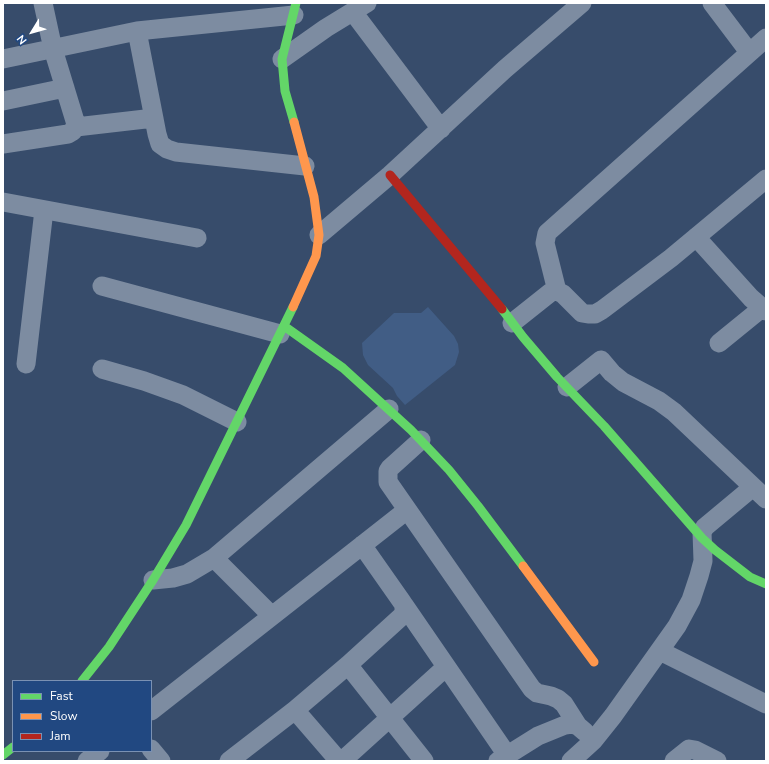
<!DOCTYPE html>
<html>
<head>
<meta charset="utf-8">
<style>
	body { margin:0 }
	#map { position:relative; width:769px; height:764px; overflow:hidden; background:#374c6b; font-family:"Nunito Sans",sans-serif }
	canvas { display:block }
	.frame { position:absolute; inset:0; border:4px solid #fff; pointer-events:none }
	.legend { position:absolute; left:12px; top:680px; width:140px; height:72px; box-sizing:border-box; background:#214881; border:1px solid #7a91b3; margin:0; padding:5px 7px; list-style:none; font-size:12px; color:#fff }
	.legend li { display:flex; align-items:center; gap:8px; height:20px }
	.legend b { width:20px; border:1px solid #7a91b3 }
	.north { position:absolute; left:12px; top:12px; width:40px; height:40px; -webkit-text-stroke:3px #214881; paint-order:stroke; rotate:233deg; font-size:11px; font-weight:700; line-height:16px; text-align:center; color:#fff }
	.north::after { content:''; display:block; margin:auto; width:14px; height:18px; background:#fff; clip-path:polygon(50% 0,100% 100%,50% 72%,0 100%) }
</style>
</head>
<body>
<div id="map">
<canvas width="769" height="764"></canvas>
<div class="frame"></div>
<ul class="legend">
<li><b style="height:5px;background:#63d668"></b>Fast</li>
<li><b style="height:5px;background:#ff974d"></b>Slow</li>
<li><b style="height:5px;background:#b3261e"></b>Jam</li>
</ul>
<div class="north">N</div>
</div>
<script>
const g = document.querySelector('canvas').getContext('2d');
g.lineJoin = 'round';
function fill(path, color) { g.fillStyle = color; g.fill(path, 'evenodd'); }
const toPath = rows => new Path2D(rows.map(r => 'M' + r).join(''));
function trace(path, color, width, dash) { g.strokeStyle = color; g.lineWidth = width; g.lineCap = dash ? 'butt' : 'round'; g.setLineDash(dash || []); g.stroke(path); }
const water = toPath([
	[428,307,454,336,458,344,459,352,455,365,405,405,397,396,393,388,368,365,363,355,362,343,394,313,421,313]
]);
const street = toPath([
	[712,3,749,52],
	[353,12,441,129],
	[137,31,157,134,160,144,167,149,176,152,305,166],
	[3,59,137,31,294,15],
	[282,59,326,28,367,3],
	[3,101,65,88],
	[76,127,154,118],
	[3,144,68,134,73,131,76,127,75,121,53,49,43,3],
	[3,202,197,238],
	[319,235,390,175,505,69,582,3],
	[696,237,751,298,766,311],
	[102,286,280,334],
	[557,291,545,243,547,233,766,38],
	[512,323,551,292,557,291,563,294,582,313,588,314,595,314,602,310,671,258,766,179],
	[719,343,762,308],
	[26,364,44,210],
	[102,369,144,381,183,395,237,422],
	[567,387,601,360,612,373,623,382,659,401,674,412,766,499],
	[421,440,390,468,388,471,388,482,532,689,537,693,551,696,558,699,564,704,578,726],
	[214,558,272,616],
	[153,580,173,578,187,574,214,558,389,409],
	[404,605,507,755],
	[660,651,766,704],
	[348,665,424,761],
	[295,710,339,761],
	[151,711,407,510],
	[151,749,161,761],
	[87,761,100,751],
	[229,761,295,710,348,665,403,615,404,611,404,605,402,602,362,545],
	[342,761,446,667],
	[498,761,538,736,565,725,572,724,578,726,585,732],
	[571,761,593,741,613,716,677,626,691,600,699,576,703,561,702,532,705,527,753,487],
	[674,761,689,749,695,750,717,761]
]);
const fast = toPath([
	[294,122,285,91,282,59,296,3],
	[502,309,523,337,557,377,604,426,702,538,715,550,750,577,766,584],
	[284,326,343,368,411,430,449,470,478,506,523,566],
	[82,681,109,647,153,580,186,525,293,307],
	[3,755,13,747]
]);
const slow = toPath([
	[293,307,316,256,319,235,314,197,294,122],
	[523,566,594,662]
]);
const jam = toPath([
	[390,175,502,309]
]);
fill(water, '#415d85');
trace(street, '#7d8ca1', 19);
trace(fast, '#63d668', 9);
trace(slow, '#ff974d', 9);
trace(jam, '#b3261e', 9);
</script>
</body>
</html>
